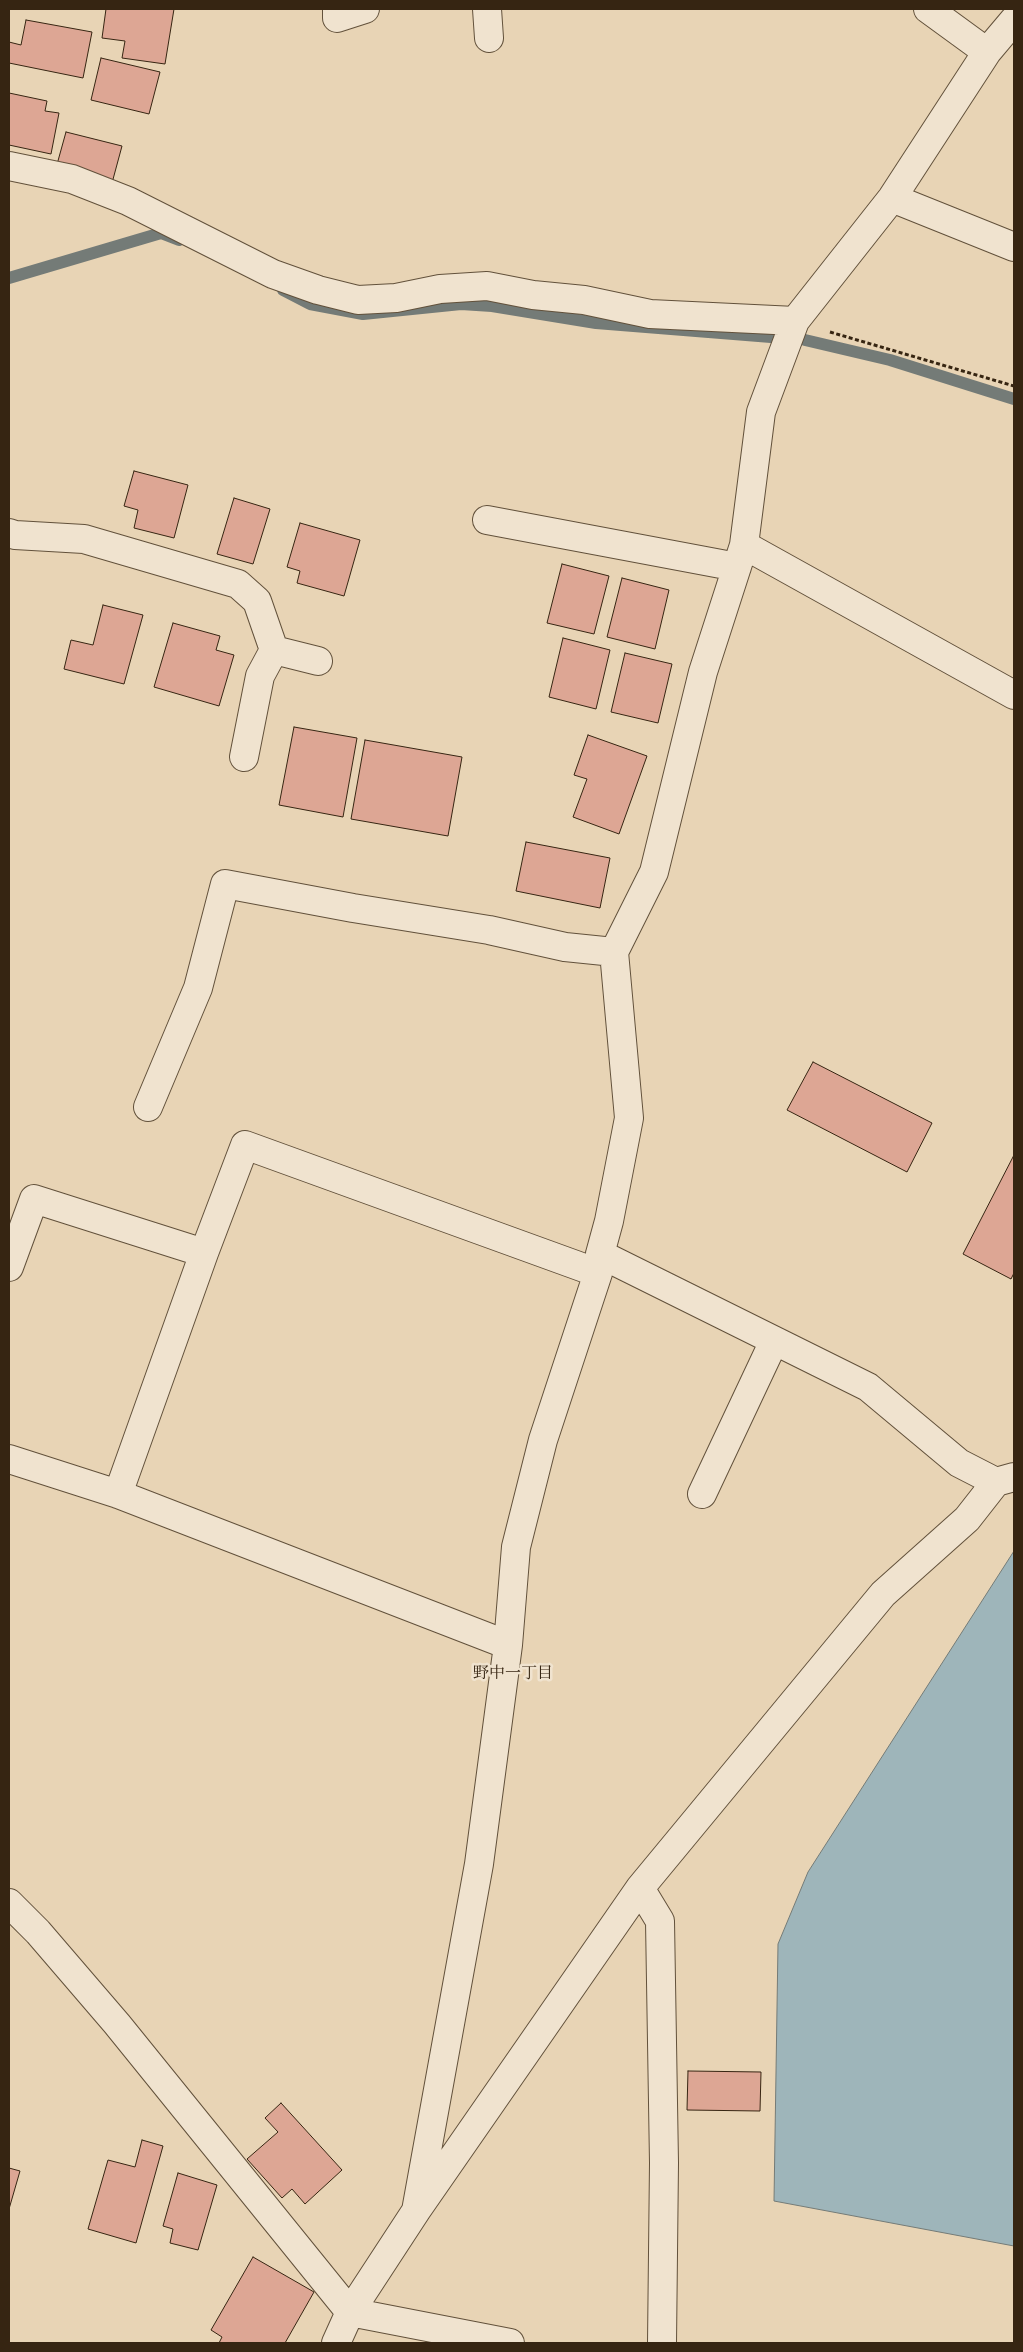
<!DOCTYPE html>
<html>
<head>
<meta charset="utf-8">
<style>
	body { margin:0 }
	#map { position:relative; width:1023px; height:2352px; overflow:hidden; background:#e8d4b5; font-family:"IM FELL French Canon",serif }
	canvas { display:block }
	.frame { position:absolute; inset:0; border:10px solid #362512; pointer-events:none }
</style>
</head>
<body>
<div id="map">
<canvas width="1023" height="2352"></canvas>
<div class="frame"></div>
</div>
<script>
const g = document.querySelector('canvas').getContext('2d');
g.lineJoin = 'round';
function fill(path, color) { g.fillStyle = color; g.fill(path, 'evenodd'); }
const toPath = rows => new Path2D(rows.map(r => 'M' + r).join(''));
function trace(path, color, width, dash) { g.strokeStyle = color; g.lineWidth = width; g.lineCap = dash ? 'butt' : 'round'; g.setLineDash(dash || []); g.stroke(path); }
function write(font, color, halo, rows, align = 'center') {
  g.font = font + ' "IM FELL French Canon","Noto Serif JP",serif'; g.lineWidth = 5; g.setLineDash([]); g.textBaseline = 'middle'; g.strokeStyle = halo; g.fillStyle = color; for (const [text, x, y, turn = 0] of rows) {
    g.save(); g.translate(x, y); g.rotate((+turn || 0) * Math.PI / 180); g.textAlign = isNaN(turn) ? turn : align; if (halo) g.strokeText(text, 0, 0); g.fillText(text, 0, 0); g.restore();
  }
}
const water = toPath([
	[1014,1551,1014,2246,774,2201,778,1944,808,1872,1014,1551]
]);
const stream = toPath([
	[9,278,161,233,179,240],
	[283,290,310,304,363,314,461,304,492,306,596,323,771,337],
	[805,340,890,360,1014,399]
]);
const building = toPath([
	[106,9,174,9,165,64,122,58,125,41,102,38,106,9],
	[26,20,92,32,83,78,9,63,9,42,21,45,26,20],
	[101,58,160,72,149,114,91,100,101,58],
	[9,93,47,101,45,111,59,113,51,154,9,145,9,93],
	[66,132,122,146,112,183,56,168,66,132],
	[134,471,188,485,174,538,134,528,138,510,124,506,134,471],
	[234,498,270,509,253,564,217,554,234,498],
	[300,523,360,540,344,596,297,583,300,571,287,567,300,523],
	[562,564,609,576,594,634,547,623,562,564],
	[622,578,669,590,655,649,607,637,622,578],
	[103,605,143,615,124,684,64,669,71,640,93,645,103,605],
	[173,623,220,636,216,650,234,655,219,706,154,687,173,623],
	[563,638,610,650,596,709,549,697,563,638],
	[625,653,672,664,658,723,611,712,625,653],
	[294,727,357,738,343,817,279,805,294,727],
	[588,735,647,756,619,834,573,817,587,779,574,775,588,735],
	[365,740,462,757,448,836,351,819,365,740],
	[526,842,610,858,600,908,516,891,526,842],
	[813,1062,932,1123,907,1172,787,1110,813,1062],
	[1014,1155,1014,1273,1011,1279,963,1254,1014,1155],
	[688,2071,761,2072,760,2111,687,2110,688,2071],
	[281,2103,342,2170,305,2204,292,2189,282,2198,247,2159,278,2132,265,2118,281,2103],
	[142,2140,163,2146,136,2243,88,2229,108,2160,135,2167,142,2140],
	[9,2168,20,2171,9,2209,9,2168],
	[178,2173,217,2185,198,2250,170,2243,173,2229,163,2226,178,2173],
	[253,2257,314,2292,285,2343,219,2343,222,2337,211,2330,253,2257]
]);
const path = toPath([
	[830,332,1014,386]
]);
const street = toPath([
	[337,9,337,18,365,9],
	[487,9,489,38],
	[928,9,987,52],
	[9,166,72,179,128,201,273,274,318,290,358,300,396,298,440,289,487,286,533,295,584,300,650,314,795,321],
	[892,198,1014,247],
	[487,520,737,567],
	[9,533,15,535,84,539,238,584,257,601,274,650,260,676,244,757],
	[744,545,1014,695],
	[274,650,318,661],
	[148,1107,198,988,225,884,353,908,489,930,565,947,614,952],
	[600,1254,868,1387,959,1463,996,1482],
	[9,1267,34,1199,204,1253],
	[9,1459,118,1494,508,1645],
	[118,1494,204,1253,245,1145,598,1273],
	[702,1494,774,1341],
	[640,1888,660,1921,664,2163,662,2343],
	[9,1903,38,1932,117,2024,350,2312,510,2343],
	[416,2211,479,1864,508,1645,516,1547,543,1440,598,1273,600,1254,609,1221,629,1118,614,952,654,872,703,672,744,545,761,412,795,321,892,198,987,52,1014,20],
	[336,2343,350,2312,416,2211,640,1888,883,1594,967,1519,996,1482,1014,1477]
]);
const neighbourhoodNames = [
	["野中一丁目",513,1674]
];
fill(water, '#9eb5ba');
trace(water, '#747b77', 1);
trace(stream, '#747b77', 12);
fill(building, '#dda694');
trace(building, '#362512', 1);
trace(street, '#62513b', 30);
trace(path, '#362512', 3, [4, 2.5]);
trace(street, '#f0e3cf', 28);
write('16px', '#362512', '#f0e3cf', neighbourhoodNames);
</script>
</body>
</html>
